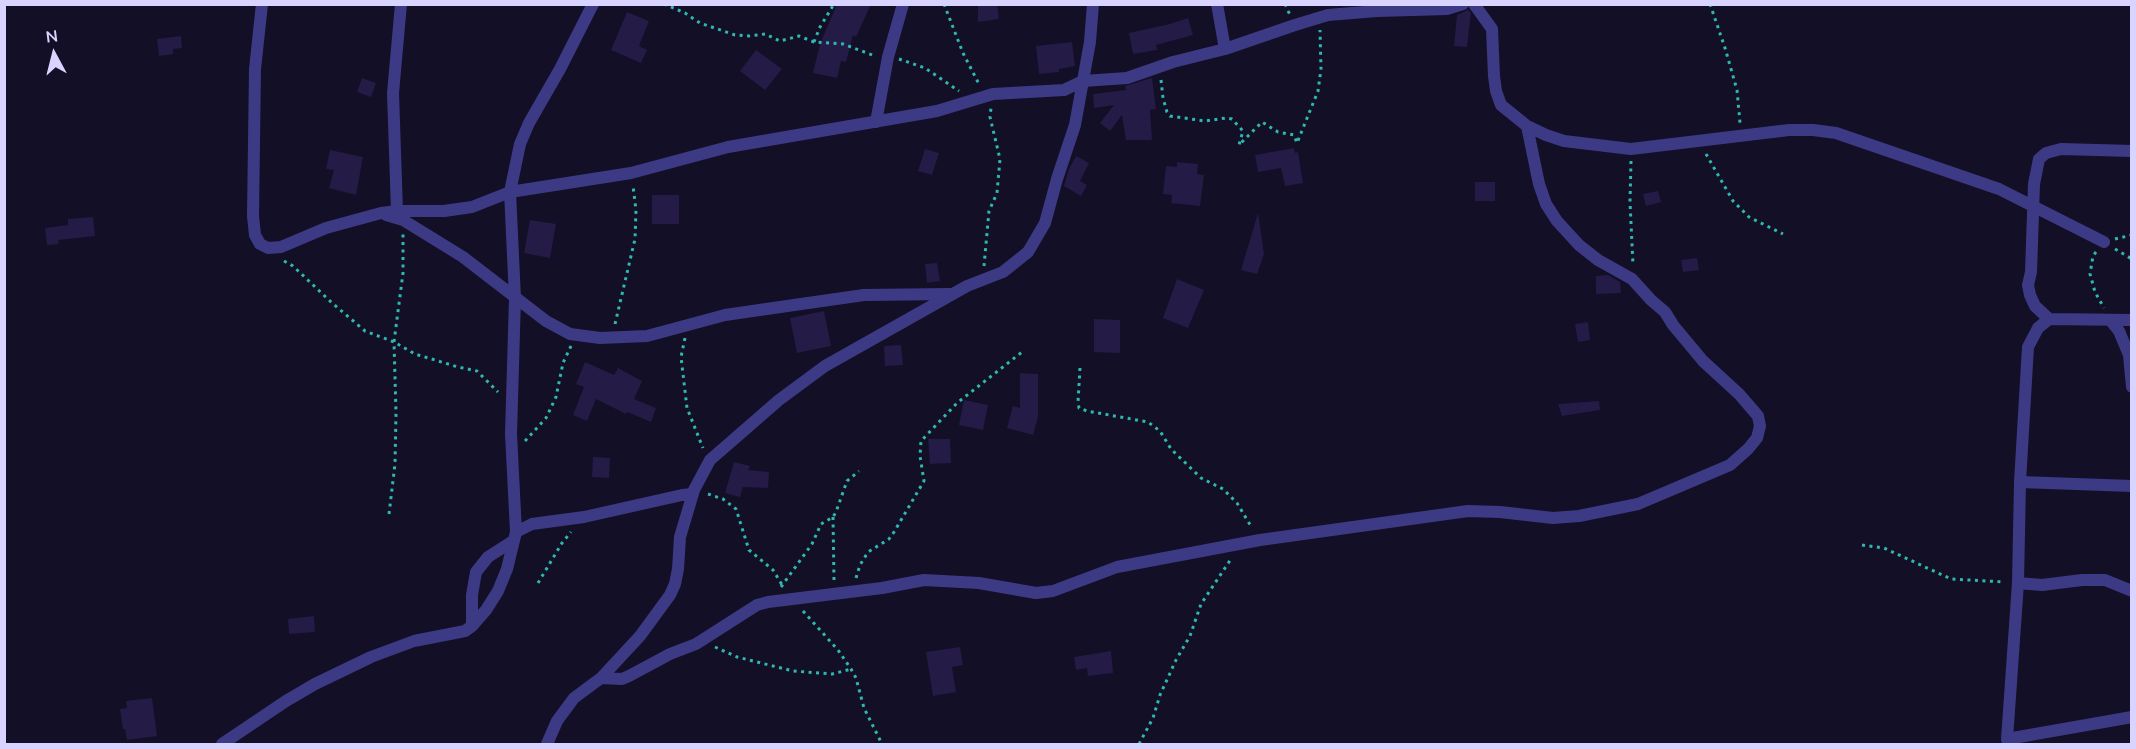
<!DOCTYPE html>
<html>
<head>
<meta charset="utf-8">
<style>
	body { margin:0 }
	#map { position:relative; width:2136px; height:749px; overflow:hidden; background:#130f26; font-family:Mulish,sans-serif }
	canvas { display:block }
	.frame { position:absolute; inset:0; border:6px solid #d9d4ff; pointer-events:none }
	.north { position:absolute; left:24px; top:24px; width:60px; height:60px; -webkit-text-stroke:4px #130f26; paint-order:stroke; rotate:353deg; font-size:16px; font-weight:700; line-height:24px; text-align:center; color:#d9d4ff }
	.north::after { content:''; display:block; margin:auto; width:21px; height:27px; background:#d9d4ff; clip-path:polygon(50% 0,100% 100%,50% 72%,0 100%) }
</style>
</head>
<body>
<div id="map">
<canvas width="2136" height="749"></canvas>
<div class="frame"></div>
<div class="north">N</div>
</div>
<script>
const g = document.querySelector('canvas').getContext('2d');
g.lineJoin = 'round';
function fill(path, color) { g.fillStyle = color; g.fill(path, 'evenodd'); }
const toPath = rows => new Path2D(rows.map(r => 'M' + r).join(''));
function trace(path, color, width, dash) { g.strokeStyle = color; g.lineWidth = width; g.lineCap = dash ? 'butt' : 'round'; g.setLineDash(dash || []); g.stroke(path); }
const building = toPath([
	[837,4,871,4,856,37,853,35,846,62,841,61,837,78,813,73,820,44],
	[978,4,997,4,999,19,978,22],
	[1468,10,1471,13,1467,47,1454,46,1457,15],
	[627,12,649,21,639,46,647,50,641,63,611,50],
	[1188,18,1193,35,1156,45,1157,50,1133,54,1129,33,1170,24],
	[181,36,182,48,173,49,173,54,159,56,157,39],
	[1072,42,1075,66,1059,69,1059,72,1039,74,1036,46],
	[756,50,782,69,765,90,740,71],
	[362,78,376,83,371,97,357,92],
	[1152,78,1156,109,1150,110,1152,140,1126,140,1122,115,1110,131,1100,123,1114,105,1094,108,1093,94,1126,90,1125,86],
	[1294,148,1295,153,1298,152,1303,183,1285,186,1281,168,1258,172,1255,155],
	[925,149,939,153,932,175,918,171],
	[330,150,363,157,356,195,329,188,334,170,326,169],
	[1076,156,1089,163,1080,181,1087,185,1081,196,1064,186,1069,169],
	[1177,162,1198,164,1197,174,1204,175,1200,206,1171,203,1172,195,1163,194,1166,166,1177,167],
	[1475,182,1495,182,1495,201,1475,201],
	[1658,191,1661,202,1646,206,1643,194],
	[652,195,679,195,679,224,652,224],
	[1258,213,1264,254,1257,274,1241,270],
	[93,217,95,236,58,240,59,244,47,245,45,228,68,225,68,219],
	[530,220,556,224,550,258,524,253],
	[1697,258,1699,270,1683,272,1681,260],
	[937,263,940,281,927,283,925,264],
	[1608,275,1620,282,1621,293,1596,294,1596,276],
	[1177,279,1204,290,1188,328,1163,318],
	[824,311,831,346,797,353,790,318],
	[1094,319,1120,320,1120,353,1094,352],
	[1588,322,1590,340,1578,342,1575,324],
	[901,345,903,365,885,366,884,346],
	[585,362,614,375,618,368,642,381,634,399,656,408,651,422,627,412,626,414,596,399,587,421,573,415,584,387,576,384],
	[1020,373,1038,374,1038,417,1033,435,1007,428,1013,406,1020,408],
	[964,400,988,405,983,430,959,425],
	[1599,401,1600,410,1562,416,1558,404],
	[928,439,950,439,951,463,930,464],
	[593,457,610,458,609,478,592,477],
	[734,462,750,466,748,470,769,472,768,488,743,487,740,497,725,493],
	[314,616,315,632,289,634,288,619],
	[960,647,963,665,952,667,956,692,933,696,926,652],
	[1111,651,1113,673,1088,676,1087,668,1076,670,1074,657],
	[152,698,157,736,127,740,125,729,123,729,120,709,127,708,126,701]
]);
const path = toPath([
	[664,4,685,13,700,23,735,35,749,36,765,34,780,41,799,36,814,42,843,44,875,56],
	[944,4,963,53,980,86],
	[1285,4,1290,15],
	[1710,4,1725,48,1737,90,1740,123],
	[814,42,820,27,834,4],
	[899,59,925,68,959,91],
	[1161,80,1163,98,1167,112,1170,116,1205,121,1226,118,1232,119,1243,131,1239,145,1262,122,1278,132,1294,135,1297,143,1318,91,1321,69,1320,30],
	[1706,154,1733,201,1749,217,1783,234],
	[1631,161,1630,202,1633,265],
	[2115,239,2132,235],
	[2115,249,2132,259],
	[2096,252,2093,256,2090,274,2095,292,2104,308],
	[284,261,293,266,331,302,365,331,394,342,415,354,458,367,477,371,498,392],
	[984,266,989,211,997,193,1000,159,990,117,991,108],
	[615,324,635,239,636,210,633,186],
	[685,338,681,357,687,408,703,448],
	[1080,368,1078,402,1079,408,1087,411,1148,422,1160,431,1171,449,1201,478,1223,489,1237,503,1252,528],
	[525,441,546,418,556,397,563,363,571,346],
	[708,494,723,499,736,509,749,550,773,570,784,588],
	[389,514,395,464,396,413,394,342,403,273,403,234],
	[833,517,834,581],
	[1862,545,1884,548,1951,579,2004,582],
	[856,578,860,565,868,552,889,539,894,532,924,481,920,456,921,441,957,403,1022,352],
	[538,583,562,543,571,532],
	[781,587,812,544,821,524,833,517,836,512,847,481,859,471],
	[803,611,838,650,851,669,856,678,864,708,882,744],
	[715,647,737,657,793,671,832,674,851,669],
	[1139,744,1153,718,1160,695,1176,660,1190,636,1201,604,1231,559]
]);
const minor = toPath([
	[262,4,255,69,253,216,255,235,260,244,268,248,281,247,326,228,381,213,397,211,444,211,472,207,510,192,631,173,728,147,937,111,993,94,1064,90,1083,81,1127,78,1173,62,1225,49,1295,25,1328,15,1377,11,1447,9,1463,4],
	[1217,4,1225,49],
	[1474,4,1492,29,1494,76,1496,91,1501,105,1527,126,1546,135,1564,141,1631,149,1789,130,1813,130,1836,133,1999,189,2104,242],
	[876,122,888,57,903,4],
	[397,211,393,93,401,4],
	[386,215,403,220,463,257,546,321,570,334,600,338,647,336,725,315,801,304,864,295,951,294],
	[2049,319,2035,306,2030,295,2028,285,2031,272,2034,184,2039,159,2046,153,2061,149,2132,151],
	[2110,320,2119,331,2129,355,2132,387],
	[2020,482,2132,486],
	[516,532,532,524,584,517,682,495,693,494],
	[2018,583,2042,585,2082,580,2105,580,2132,591],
	[472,626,472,595,476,572,488,557,513,541],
	[601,678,622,679,629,676,670,654,696,644,757,605,768,602,882,588,924,580,979,583,1036,593,1053,591,1117,567,1260,540,1468,511,1500,512,1553,518,1579,516,1638,504,1730,465,1748,449,1757,438,1760,426,1758,416,1739,394,1703,361,1673,325,1665,312,1651,300,1632,279,1598,260,1579,245,1557,221,1546,204,1539,184,1527,126],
	[2007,739,2132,717],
	[222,744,286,701,315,684,371,657,414,641,465,631,472,626,486,610,498,591,507,569,516,532,511,434,515,298,510,192,520,144,529,123,560,69,593,4],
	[547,744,557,721,574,698,601,678,640,636,670,595,675,584,678,569,680,537,694,490,710,460,779,400,825,366,967,286,1003,272,1028,252,1045,223,1057,179,1075,125,1090,42,1093,4],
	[2008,744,2007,739,2018,583,2020,482,2028,347,2038,328,2049,319,2132,320]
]);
fill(building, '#241b47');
trace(path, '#2fb8b0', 3, [3, 4.5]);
trace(minor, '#3d3a85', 12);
</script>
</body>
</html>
